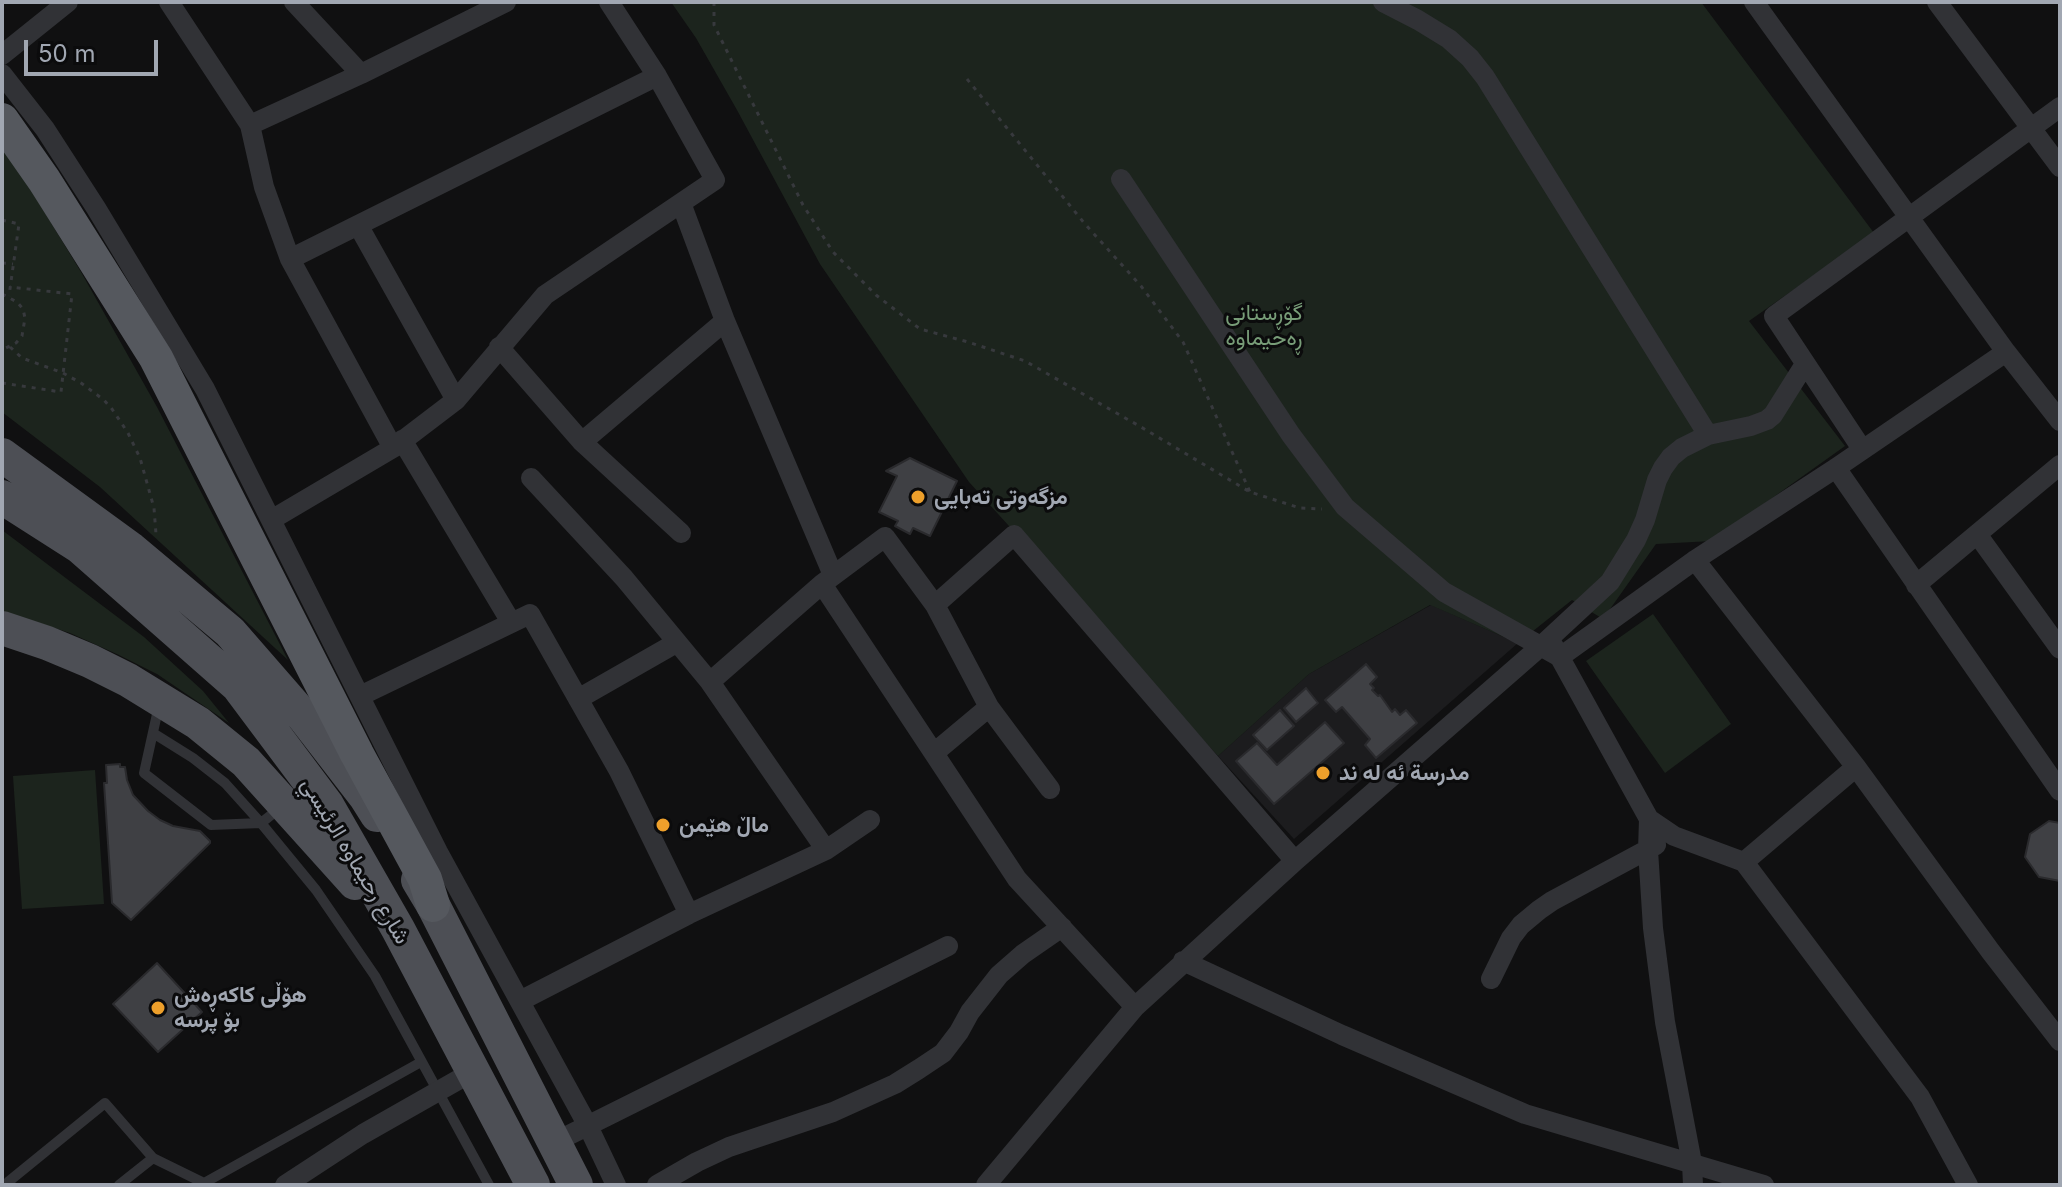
<!DOCTYPE html>
<html>
<head>
<meta charset="utf-8">
<style>
	body { margin:0 }
	#map { position:relative; width:2062px; height:1187px; overflow:hidden; background:#101011; font-family:Inter,sans-serif }
	canvas { display:block }
	.frame { position:absolute; inset:0; border:4px solid #a1a7b2; pointer-events:none }
	.scale { position:absolute; left:24px; top:40px; width:134px; height:36px; box-sizing:border-box; border:4px solid #a1a7b2; border-top:0; padding-left:10px; font-size:24px; line-height:28px; white-space:nowrap; color:#a1a7b2; -webkit-text-stroke:6px #0b0b0c; paint-order:stroke }
</style>
</head>
<body>
<div id="map">
<canvas width="2062" height="1187"></canvas>
<div class="frame"></div>
<div class="scale">50 m</div>
</div>
<script>
const g = document.querySelector('canvas').getContext('2d');
g.lineJoin = 'round';
function fill(path, color) { g.fillStyle = color; g.fill(path, 'evenodd'); }
const toPath = rows => new Path2D(rows.map(r => 'M' + r).join(''));
function trace(path, color, width, dash) { g.strokeStyle = color; g.lineWidth = width; g.lineCap = dash ? 'butt' : 'round'; g.setLineDash(dash || []); g.stroke(path); }
function write(font, color, halo, rows, align = 'center') {
  g.font = font + ' Inter,Vazirmatn,sans-serif'; g.lineWidth = 6; g.setLineDash([]); g.textBaseline = 'middle'; g.strokeStyle = halo; g.fillStyle = color; for (const [text, x, y, turn = 0] of rows) {
    g.save(); g.translate(x, y); g.rotate((+turn || 0) * Math.PI / 180); g.textAlign = isNaN(turn) ? turn : align; if (halo) g.strokeText(text, 0, 0); g.fillText(text, 0, 0); g.restore();
  }
}
const built = toPath([
	[1431,605,1518,643,1294,839,1218,756,1309,674]
]);
const green = toPath([
	[671,2,1701,2,1874,233,1749,321,1845,446,1712,541,1656,544,1603,619,1572,600,1518,643,1430,605,1309,674,1218,756,969,482,820,264,737,110,696,38],
	[2,147,17,167,81,272,157,407,288,660,100,487,2,412],
	[2,530,144,637,203,691,229,723,157,674,119,655,70,633,2,611],
	[1653,614,1731,724,1665,773,1586,661],
	[95,770,104,904,22,909,13,776]
]);
const building = toPath([
	[910,458,957,481,930,536,913,528,910,534,895,526,898,521,879,512,897,476,886,471,910,458],
	[1366,664,1377,677,1370,684,1374,688,1372,690,1378,696,1380,695,1392,712,1395,709,1400,715,1406,710,1417,723,1376,758,1365,745,1370,739,1342,707,1336,712,1325,700,1366,664],
	[1306,688,1318,703,1296,722,1284,708,1306,688],
	[1280,710,1294,726,1267,750,1253,735,1280,710],
	[1325,722,1344,743,1274,804,1236,761,1257,743,1277,765,1325,722],
	[120,764,120,767,125,767,127,780,133,795,148,811,160,820,173,826,200,831,210,841,210,843,131,920,112,903,104,783,107,783,106,765,120,764],
	[2049,821,2060,823,2060,881,2039,877,2025,857,2030,834,2049,821],
	[157,963,202,1012,158,1052,113,1004,157,963]
]);
const path = toPath([
	[714,2,714,25,803,205,833,252,876,295,920,329,968,342,1025,361,1141,427,1250,492,1300,508,1322,509],
	[967,79,1085,224,1141,286,1183,342,1250,492],
	[2,220,19,224,9,296],
	[2,263,13,264],
	[2,294,17,302,23,309,25,318,22,336,16,343,2,350],
	[10,347,22,358,63,373,81,383,104,400,112,409,128,433,140,458,154,508,156,534],
	[2,383,61,392,72,294,10,287]
]);
const service = toPath([
	[159,705,144,773,211,825,261,823,280,808],
	[153,733,193,758,225,783,261,823,316,890,375,976,489,1185],
	[11,1185,8,1182,105,1103,153,1158,204,1183,421,1062],
	[119,1185,153,1158]
]);
const minor = toPath([
	[169,2,250,125,264,187,290,259,393,448],
	[294,2,361,74],
	[1383,2,1418,20,1449,39,1470,58,1485,77,1708,435],
	[1754,2,2006,352,2060,421],
	[1937,2,2060,167],
	[2,55,68,2],
	[2,74,45,129,96,208,205,389,438,852,588,1126,616,1185],
	[250,125,361,74,506,2],
	[1121,179,1291,435,1345,507,1444,592,1560,657,1695,560,1836,468,2006,352],
	[681,203,725,321,833,575],
	[358,225,456,400],
	[290,259,657,76],
	[499,347,582,442,681,533],
	[402,440,511,622],
	[582,442,725,321],
	[1862,449,1774,316,2060,107],
	[1836,468,2060,791],
	[531,478,624,578,710,682,826,850],
	[271,520,393,448,456,400,545,295,715,180,657,76,609,2],
	[1977,534,2060,649],
	[1695,560,1856,767,1991,952,2060,1041],
	[822,584,1017,879,1135,1007],
	[1916,585,2060,465],
	[935,605,1014,535,1295,861],
	[1553,645,1649,819,1674,836,1744,862,1920,1097,1968,1185],
	[710,682,822,584,885,537,935,605,989,707,1050,789],
	[360,696,530,614,619,771,689,914],
	[578,699,676,643],
	[934,753,989,707],
	[1649,819,1648,850,1653,928,1665,1022,1692,1163,1693,1185],
	[1744,862,1856,767],
	[1183,961,1342,1035,1525,1114,1764,1185],
	[1491,979,1511,938,1521,925,1539,910,1552,901,1656,845],
	[520,1001,689,914,826,850,870,820],
	[553,1143,948,946],
	[285,1185,363,1134,472,1072],
	[657,1185,697,1162,729,1147,833,1112,895,1084,919,1069,943,1053,959,1032,970,1012,999,975,1023,954,1062,927],
	[986,1185,1135,1007,1295,861,1541,646,1610,582,1636,540,1645,520,1657,480,1663,468,1671,457,1682,448,1708,435,1751,426,1767,420,1773,415,1805,364]
]);
const primary = toPath([
	[2,455,131,549,230,632,304,717,365,796,377,815],
	[2,497,80,547,238,686,327,805,398,929,533,1185],
	[2,628,47,643,90,661,128,680,198,723,246,762,355,883],
	[418,880,433,905,576,1185]
]);
const trunk = toPath([
	[2,120,44,180,156,358,357,754,425,879,433,905]
]);
const markers = [
	[918,497,8,"#eea02b"],
	[1323,773,8,"#eea02b"],
	[663,825,8,"#eea02b"],
	[158,1008,8,"#eea02b"]
];
const parkNames = [
	["گۆڕستانی",1264,313],
	["ڕەحیماوە",1264,338]
];
const poiNames = [
	["مزگەوتی تەبایی",934,497],
	["مدرسة ئه له ند",1339,773],
	["ماڵ هێمن",679,825],
	["هۆڵی کاکەڕەش",174,995],
	["بۆ پرسە",174,1020]
];
const streetNames = [
	["شارع رحيماوه الرئيسي",355,861,59]
];
fill(built, '#1c1c1e');
fill(green, '#1c241d');
fill(building, '#3f4044');
trace(building, '#2a2a2d', 2);
trace(path, '#37393d', 3, [4, 6]);
trace(service, '#313236', 10);
trace(minor, '#313236', 20);
trace(primary, '#4d4f55', 34);
trace(trunk, '#55585e', 34);
for (const [x, y, r, color] of markers) { const dot = new Path2D(); dot.arc(x, y, r, 0, 2 * Math.PI); g.fillStyle = color; g.fill(dot); trace(dot, '#0b0b0c', 3); }
write('22px', '#789d78', '#0b0b0c', parkNames);
write('bold 22px', '#a1a7b2', '#0b0b0c', poiNames, 'left');
write('22px', '#a1a7b2', '#0b0b0c', streetNames);
</script>
</body>
</html>
